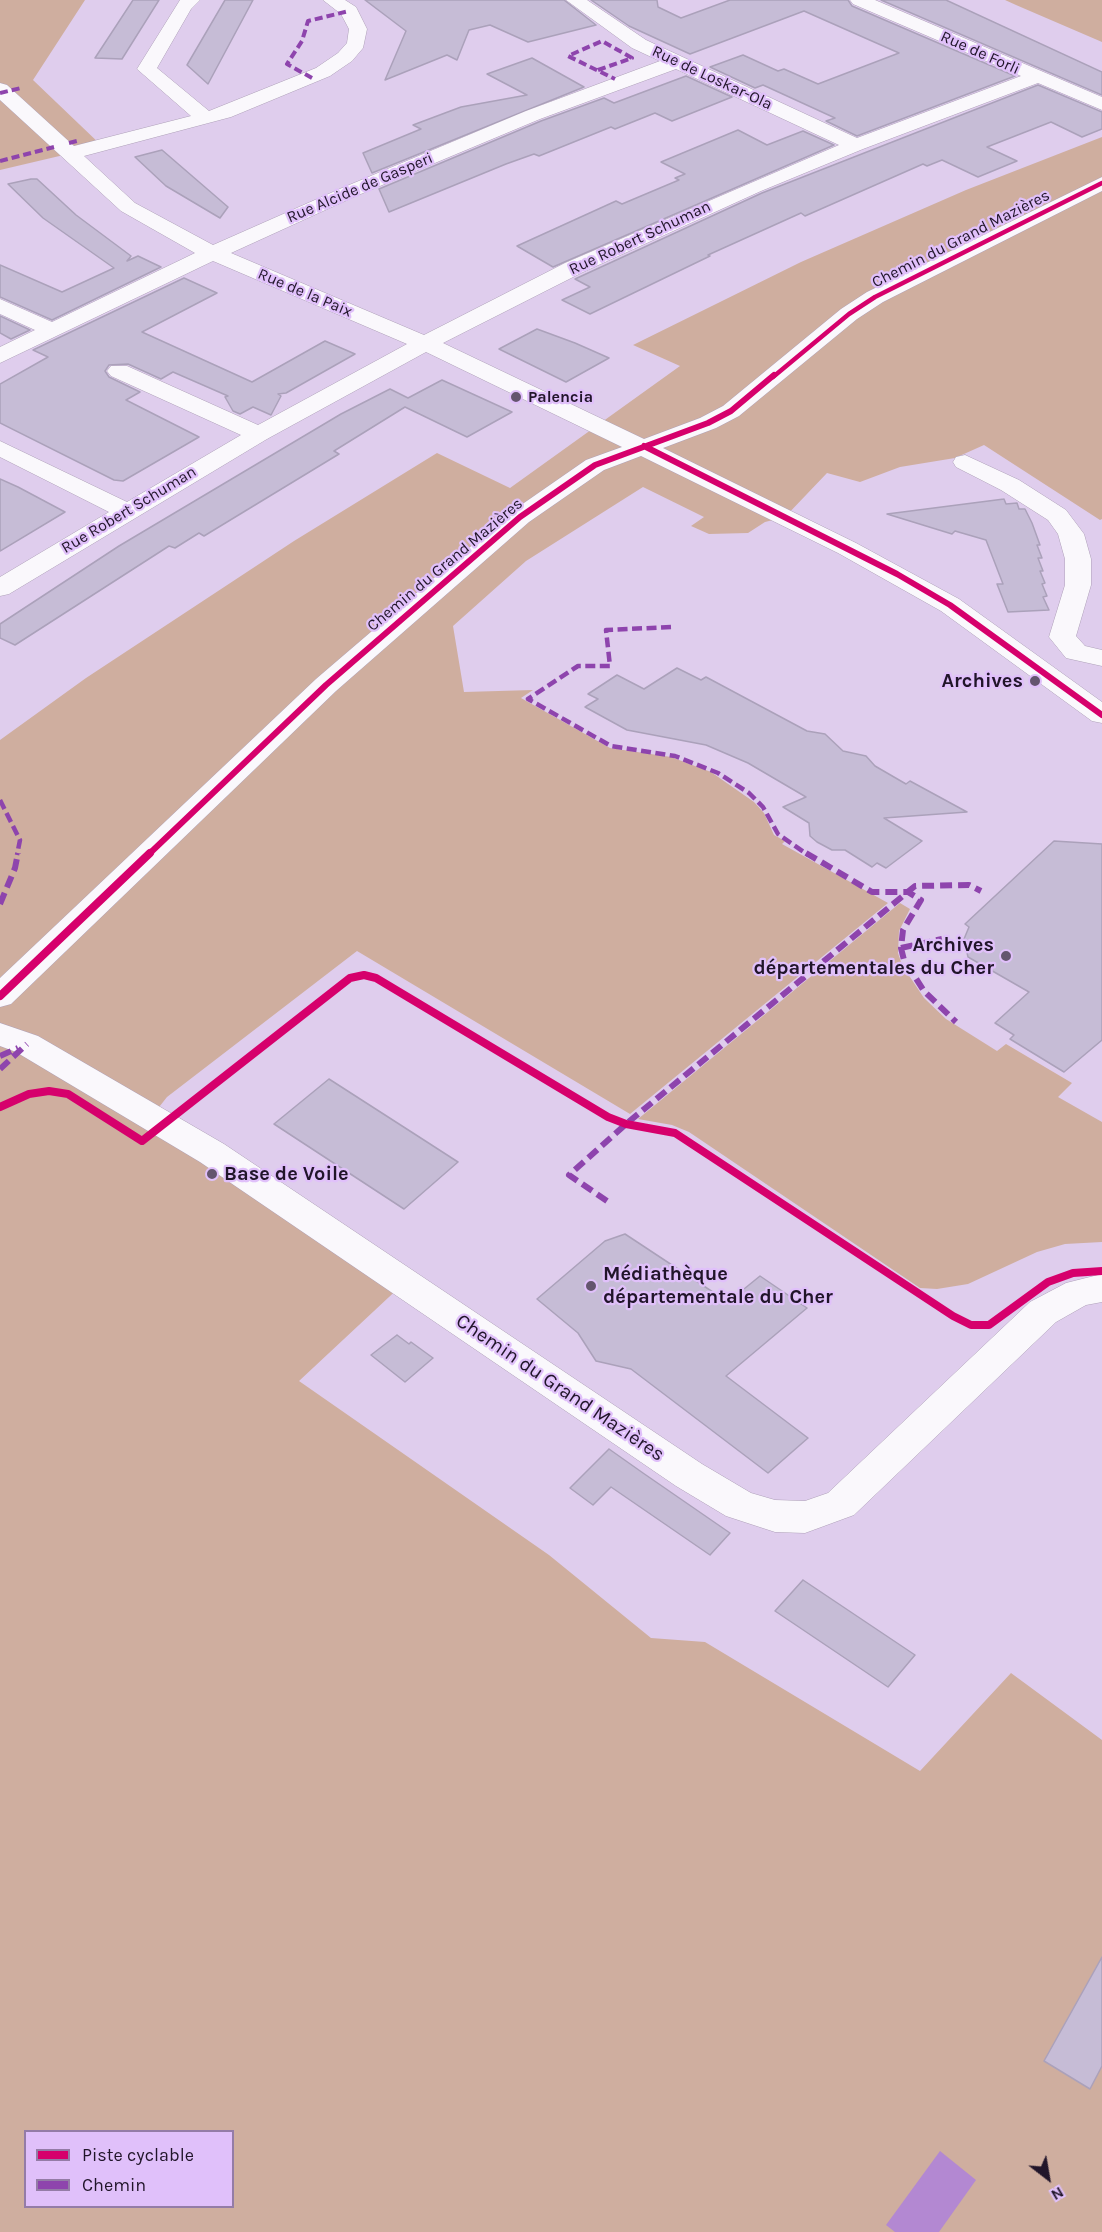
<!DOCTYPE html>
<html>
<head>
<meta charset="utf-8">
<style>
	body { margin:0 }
	#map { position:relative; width:1102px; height:2232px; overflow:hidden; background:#dfcded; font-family:Karla,sans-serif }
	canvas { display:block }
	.legend { position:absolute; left:24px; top:2130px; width:210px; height:78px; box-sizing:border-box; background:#e0c0fa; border:2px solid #947ca7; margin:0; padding:8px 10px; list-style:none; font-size:18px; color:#21152a }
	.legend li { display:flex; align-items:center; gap:12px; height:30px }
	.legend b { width:30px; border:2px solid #947ca7 }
	.north { position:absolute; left:1018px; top:2148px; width:60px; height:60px; -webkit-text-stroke:4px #e0c0fa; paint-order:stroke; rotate:149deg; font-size:16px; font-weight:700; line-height:24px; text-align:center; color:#21152a }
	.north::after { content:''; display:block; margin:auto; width:21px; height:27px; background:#21152a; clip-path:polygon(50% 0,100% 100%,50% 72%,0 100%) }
</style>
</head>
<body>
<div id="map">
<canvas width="1102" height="2232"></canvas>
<ul class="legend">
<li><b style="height:8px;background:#d6006c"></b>Piste cyclable</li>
<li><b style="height:8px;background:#8e44ad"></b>Chemin</li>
</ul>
<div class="north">N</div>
</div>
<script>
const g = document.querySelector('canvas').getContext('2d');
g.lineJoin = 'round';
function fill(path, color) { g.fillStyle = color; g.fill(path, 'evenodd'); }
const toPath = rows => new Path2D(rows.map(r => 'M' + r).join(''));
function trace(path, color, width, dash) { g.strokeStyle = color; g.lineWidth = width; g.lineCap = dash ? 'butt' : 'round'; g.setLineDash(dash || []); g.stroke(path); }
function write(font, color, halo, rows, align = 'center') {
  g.font = font + ' Karla,sans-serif'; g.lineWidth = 4.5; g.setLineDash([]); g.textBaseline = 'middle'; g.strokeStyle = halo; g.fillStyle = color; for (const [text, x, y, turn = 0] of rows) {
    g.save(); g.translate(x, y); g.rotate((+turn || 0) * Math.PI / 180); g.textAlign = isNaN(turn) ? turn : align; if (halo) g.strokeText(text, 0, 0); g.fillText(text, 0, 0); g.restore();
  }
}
const green = toPath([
	[0,0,85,0,33,80,102,146,0,170],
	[1005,0,1102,0,1102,42,1016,5],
	[1102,137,1102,519,1100,520,984,445,955,458,900,467,860,482,827,473,785,517,765,522,748,533,709,534,691,526,704,517,643,487,526,561,453,626,464,692,533,690,521,698,610,748,671,757,711,772,754,802,764,813,774,835,785,841,782,844,888,903,630,1114,357,951,167,1097,152,1116,404,1283,299,1381,549,1555,651,1638,705,1642,920,1771,1011,1673,1102,1740,1102,2232,0,2232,0,740,86,678,294,541,437,453,510,488,680,366,633,345,801,262,966,190],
	[26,2132,232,2132,232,2206,26,2206],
	[900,903,910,909,899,931,898,953,902,965,924,998,946,1019,997,1051,1006,1044,1072,1083,1058,1097,1102,1122,1102,1242,1065,1244,1037,1252,968,1284,937,1289,920,1288,689,1132,672,1125,638,1119]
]);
const water = toPath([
	[940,2151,976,2180,939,2232,895,2232,886,2225]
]);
const building = toPath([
	[133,0,159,0,122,59,95,58,133,0],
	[225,0,253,0,208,84,187,65,225,0],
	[365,0,564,0,596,25,528,42,490,25,469,30,457,60,447,55,385,80,406,31,365,0],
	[591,0,657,0,658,7,681,18,730,0,848,0,852,6,1015,76,857,136,826,121,835,118,763,85,755,88,710,67,743,55,778,71,784,69,818,84,899,53,804,11,690,54,629,26,591,0],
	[881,0,946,0,1102,72,1102,95,881,0],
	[532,58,584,87,372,173,363,153,421,129,413,125,461,107,527,95,487,74,532,58],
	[686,76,732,97,672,121,655,113,615,129,611,127,539,156,534,154,506,164,389,212,379,189,541,121,604,98,614,103,686,76],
	[1038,85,1102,112,1102,129,1082,137,1051,122,987,147,1017,161,978,177,942,160,927,166,923,164,805,216,801,213,708,255,710,256,590,314,562,300,590,287,575,279,762,193,1038,85],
	[738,130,767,145,803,131,834,145,553,267,517,246,616,201,622,204,679,180,675,178,685,174,661,162,738,130],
	[162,150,228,207,220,218,166,186,135,157,162,150],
	[31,179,37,179,76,215,131,256,127,261,138,256,161,267,52,320,0,297,0,265,62,292,114,268,43,218,8,184,31,179],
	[184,278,217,293,142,332,252,382,325,341,355,354,286,393,278,394,281,396,271,415,253,407,240,414,233,411,225,397,228,396,173,372,161,379,128,364,109,365,105,371,109,377,140,392,126,400,199,437,123,481,114,480,0,423,0,384,48,357,33,350,184,278],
	[0,316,30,330,11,339,0,333,0,316],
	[537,329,575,343,609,358,566,382,499,349,537,329],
	[442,380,512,412,467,437,405,407,334,451,339,454,204,536,199,533,175,548,169,546,15,645,0,638,0,624,119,546,341,414,390,389,408,398,442,380],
	[0,479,18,487,65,512,0,551,0,479],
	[1004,499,1006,504,1017,503,1019,509,1025,509,1032,523,1040,545,1037,545,1042,558,1038,558,1043,571,1040,571,1045,583,1042,584,1047,596,1043,597,1049,610,1008,612,997,584,1003,584,986,540,955,531,952,534,887,514,1004,499],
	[677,668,701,680,706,677,807,731,825,734,843,751,866,756,875,766,906,784,910,781,967,812,884,818,922,841,886,868,877,863,872,867,845,850,832,850,817,842,810,836,809,823,783,807,806,797,748,763,706,745,627,730,585,707,598,699,588,694,617,675,644,689,677,668],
	[1054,841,1102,844,1102,1040,1064,1072,1010,1039,1014,1035,995,1023,1029,992,968,957,964,939,969,927,965,924,1054,841],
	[329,1079,413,1133,458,1162,404,1209,274,1124,329,1079],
	[625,1234,728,1302,760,1276,807,1308,726,1376,808,1438,768,1473,631,1369,596,1361,578,1333,537,1299,605,1241,625,1234],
	[397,1335,409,1344,411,1342,433,1358,405,1382,371,1355,397,1335],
	[609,1449,643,1473,730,1533,710,1555,611,1487,593,1505,570,1488,609,1449],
	[803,1580,915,1655,888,1687,775,1611,803,1580],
	[1102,1957,1102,2066,1090,2089,1044,2061,1102,1957]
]);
const minor = toPath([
	[180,0,200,0,191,9,157,68,209,111,316,68,338,53,347,43,349,29,341,14,323,0,345,0,356,7,367,29,363,48,352,61,330,76,231,117,84,156,135,203,213,245,342,188,526,111,660,61,632,48,566,0,587,0,646,40,857,138,1021,76,853,4,850,0,875,0,1102,97,1102,110,1038,83,863,149,761,191,581,273,443,343,644,439,700,418,723,406,841,309,867,292,1102,177,1102,191,883,302,857,319,739,416,716,428,663,448,856,543,959,599,1102,702,1102,723,1092,721,941,611,838,553,641,456,604,470,529,522,336,691,11,1004,0,1007,0,978,316,679,511,512,586,460,622,447,426,352,267,439,9,594,0,596,0,577,109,512,0,457,0,441,127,502,241,435,111,376,107,371,111,366,127,366,258,425,407,344,213,261,0,363,0,347,35,330,0,314,0,299,52,322,195,253,121,211,0,100,0,83,7,85,74,146,191,116,137,69,180,0],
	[676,69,839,145,565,263,424,335,231,253,356,196,540,119,676,69],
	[965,455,1019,480,1066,510,1084,534,1091,559,1091,585,1076,636,1085,646,1102,650,1102,666,1066,658,1049,637,1065,585,1065,559,1058,534,1048,520,1001,490,956,467,953,462,956,457,965,455],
	[0,1023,38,1036,224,1144,702,1464,751,1493,775,1500,805,1501,828,1493,1030,1302,1066,1283,1102,1274,1102,1302,1086,1305,1056,1322,854,1515,805,1533,775,1532,726,1516,676,1486,200,1162,16,1052,0,1046,0,1023]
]);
const quietFar2 = toPath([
	[598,70,632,58,602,41,568,56,615,79],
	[312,78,287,64,302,41,308,21,349,11],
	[0,93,21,88],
	[69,143,77,141],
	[0,161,54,147]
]);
const quietFar1 = toPath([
	[671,627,606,630,610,666,578,666,528,699,611,746,675,756,718,773,749,793,763,807,778,834,808,855],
	[0,800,20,840,17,855]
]);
const quiet = toPath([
	[806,853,872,892,908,892,921,900,903,930,901,948,904,960,924,991,956,1022],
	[0,904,15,868,18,853],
	[901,948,942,939],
	[0,1056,18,1048],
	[0,1069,27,1044],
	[607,1201,569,1175,626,1124,915,886,969,885,981,891]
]);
const cyclewayFar2 = toPath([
	[773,377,849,314,875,297,1102,183]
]);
const cyclewayFar1 = toPath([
	[644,446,897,574,950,605,1102,715],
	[148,855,326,685,520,517,595,465,708,423,731,411,774,375]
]);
const cycleway = toPath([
	[0,996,150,853],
	[0,1107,29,1094,49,1091,68,1094,142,1141,350,978,364,975,376,978,608,1117,626,1124,675,1133,953,1316,971,1325,989,1325,1048,1282,1073,1273,1102,1271]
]);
const markers = [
	[516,397,6,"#64556e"],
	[1035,681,6,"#64556e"],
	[1006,956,6,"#64556e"],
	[212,1174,6,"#64556e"],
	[591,1286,6,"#64556e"]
];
const farStreetnames = [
	["Rue de Forli",980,53,24],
	["Rue de Loskar-Ola",712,78,25],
	["Rue Alcide de Gasperi",360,188,-23],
	["Rue Robert Schuman",640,238,-25],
	["Chemin du Grand Mazières",961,239,-27],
	["Rue de la Paix",305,293,23],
	["Rue Robert Schuman",129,510,-31],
	["Chemin du Grand Mazières",445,565,-40]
];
const farPoinames = [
	["Palencia",528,397]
];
const poiNames = [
	["Archives",1023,681],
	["Archives",994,945],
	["départementales du Cher",994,968],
	["Base de Voile",224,1174,"left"],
	["Médiathèque",603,1274,"left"],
	["départementale du Cher",603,1297,"left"]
];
const streetNames = [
	["Chemin du Grand Mazières",560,1388,34]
];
fill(green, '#cfae9f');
fill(water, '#b388d2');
fill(building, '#c6bcd6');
trace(building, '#aba1ba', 1.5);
trace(minor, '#aea0b8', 1);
fill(minor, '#faf8fc');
trace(quietFar2, '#8e44ad', 4, [8, 4]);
trace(quietFar1, '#8e44ad', 4.5, [10, 4.5]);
trace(quiet, '#8e44ad', 6, [12, 6]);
trace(cyclewayFar2, '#d6006c', 4.5);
trace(cyclewayFar1, '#d6006c', 6);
trace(cycleway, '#d6006c', 8);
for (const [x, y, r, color] of markers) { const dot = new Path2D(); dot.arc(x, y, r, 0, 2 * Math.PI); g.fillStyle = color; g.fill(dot); trace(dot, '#e0c0fa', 2); }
write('16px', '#21152a', '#e0c0fa', farStreetnames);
write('bold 16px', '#21152a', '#e0c0fa', farPoinames, 'left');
write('bold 20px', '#21152a', '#e0c0fa', poiNames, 'right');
write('20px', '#21152a', '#e0c0fa', streetNames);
</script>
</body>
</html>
